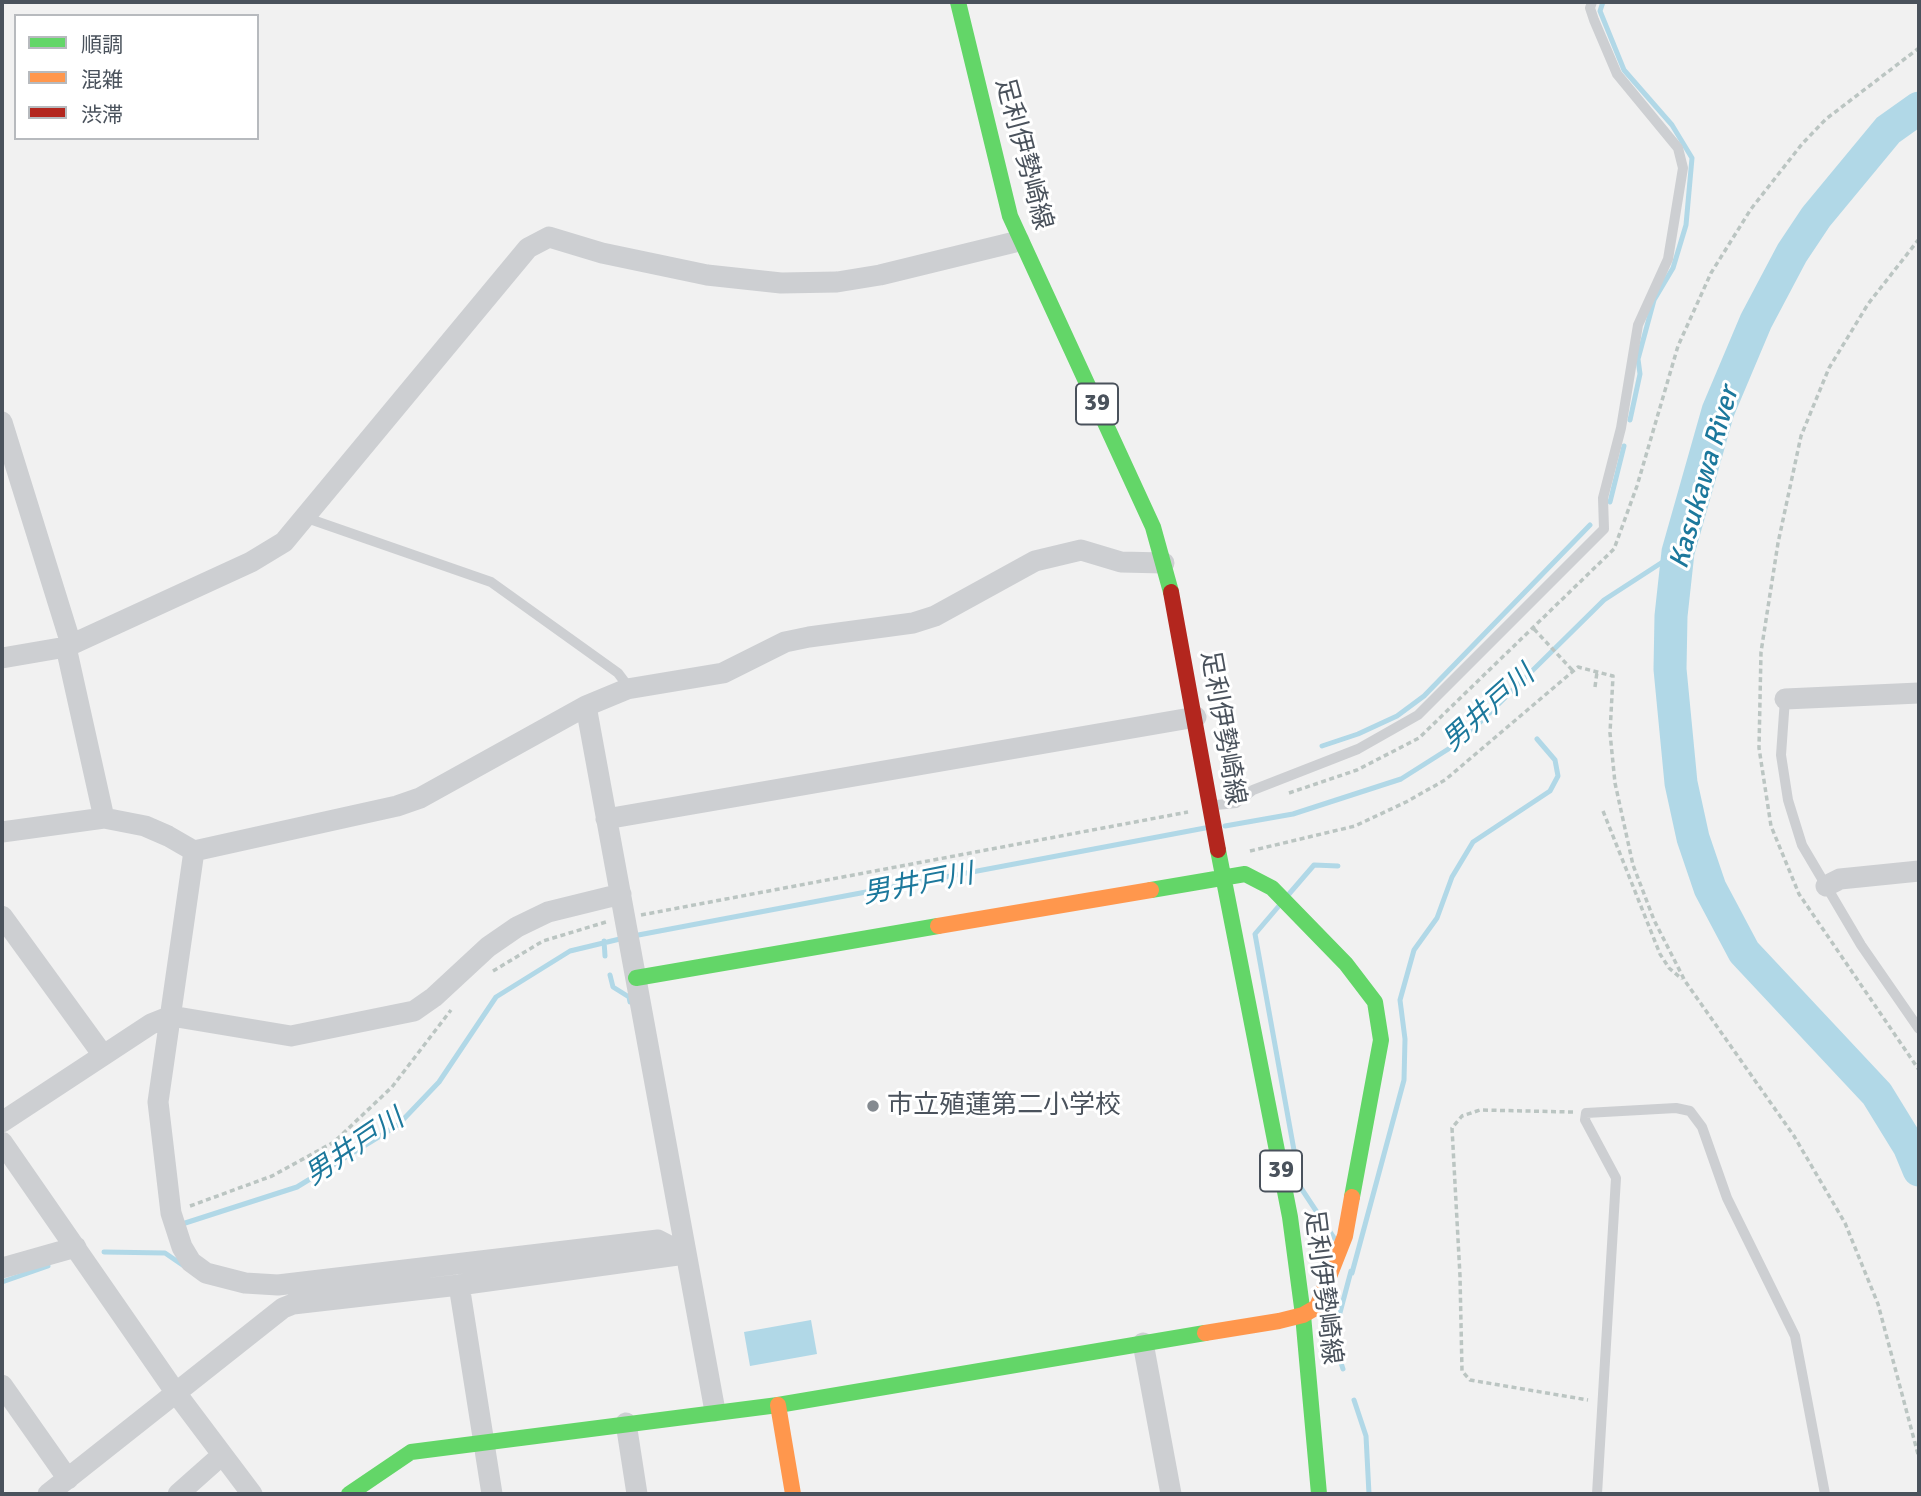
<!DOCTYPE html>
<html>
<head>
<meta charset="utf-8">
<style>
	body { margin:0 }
	#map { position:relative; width:1921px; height:1496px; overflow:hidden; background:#f1f1f1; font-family:Signika,"Noto Sans JP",sans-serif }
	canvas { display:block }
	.frame { position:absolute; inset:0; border:4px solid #4a525c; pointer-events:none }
	.legend { position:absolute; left:14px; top:14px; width:245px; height:126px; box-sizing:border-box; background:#fff; border:2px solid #b7babe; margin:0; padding:9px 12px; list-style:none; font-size:21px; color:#4a525c }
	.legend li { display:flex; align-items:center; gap:14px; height:35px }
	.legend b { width:35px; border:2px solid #b7babe }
</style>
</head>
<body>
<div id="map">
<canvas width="1921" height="1496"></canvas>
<div class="frame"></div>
<ul class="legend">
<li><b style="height:9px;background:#63d668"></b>順調</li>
<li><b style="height:9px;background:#ff974d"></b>混雑</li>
<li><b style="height:9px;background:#b3261e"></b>渋滞</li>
</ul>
</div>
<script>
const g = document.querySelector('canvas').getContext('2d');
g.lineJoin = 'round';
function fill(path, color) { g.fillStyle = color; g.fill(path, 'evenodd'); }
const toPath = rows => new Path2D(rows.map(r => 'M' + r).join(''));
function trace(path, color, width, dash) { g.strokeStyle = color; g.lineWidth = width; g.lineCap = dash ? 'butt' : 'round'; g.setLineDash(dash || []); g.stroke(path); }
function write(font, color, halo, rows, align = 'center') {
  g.font = font + ' Signika,"Noto Sans JP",sans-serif'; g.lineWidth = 6; g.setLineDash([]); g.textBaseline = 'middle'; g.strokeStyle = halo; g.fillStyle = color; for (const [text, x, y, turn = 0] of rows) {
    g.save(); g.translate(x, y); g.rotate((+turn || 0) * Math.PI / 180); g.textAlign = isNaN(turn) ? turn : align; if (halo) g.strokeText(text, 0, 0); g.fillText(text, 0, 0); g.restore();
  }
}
const water = toPath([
	[811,1320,817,1354,750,1366,744,1332]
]);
const stream = toPath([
	[1603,2,1600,11,1624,70,1672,125,1692,158,1686,225,1673,268,1654,300,1638,359,1640,374,1630,420],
	[1610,502,1624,446],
	[1322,746,1358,734,1397,716,1424,696,1590,525],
	[1225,826,1293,814,1401,779,1461,741,1604,600,1678,552],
	[1289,894,1314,865,1338,866],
	[1278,907,1255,934,1299,1178],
	[633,936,1205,828],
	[604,941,605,956],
	[610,975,613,987,629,997,630,1002],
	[1301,1188,1334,1238],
	[179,1225,297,1187,398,1125,439,1082,496,997,570,951,624,938],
	[104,1252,165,1253,184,1266],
	[1352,1273,1404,1080,1405,1039,1400,1000,1414,950,1437,918,1452,877,1473,842,1550,791,1558,776,1555,760,1537,739],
	[2,1282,48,1266],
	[1343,1369,1333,1339,1351,1271],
	[1354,1400,1366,1436,1369,1494]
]);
const river = toPath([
	[1919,108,1888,130,1816,217,1792,253,1756,321,1718,411,1678,552,1671,616,1670,669,1681,783,1693,838,1710,888,1744,952,1877,1094,1909,1146,1919,1170]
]);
const path = toPath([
	[1919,239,1868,304,1829,368,1801,436,1778,543,1761,652,1759,748,1771,826,1799,894,1919,1070],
	[1534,629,1574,672],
	[1595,687,1597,672],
	[1289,793,1357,770,1419,738,1614,549,1637,486,1678,346,1711,273,1751,209,1802,144,1826,119,1919,48],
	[1603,811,1660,954,1669,968,1682,979],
	[1250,851,1355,826,1406,802,1445,780,1578,667,1613,676,1610,733,1615,783,1633,865,1654,920,1685,981,1794,1136,1845,1223,1878,1304,1919,1458],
	[641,915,1188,812],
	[493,971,543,941,606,922],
	[1573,1112,1480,1110,1462,1116,1452,1128,1460,1276,1462,1371,1470,1380,1588,1400],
	[190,1206,272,1176,334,1142,392,1087,451,1010]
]);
const lane = toPath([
	[304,517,491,582,618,673,630,689],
	[1785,699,1781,755,1788,800,1802,845,1861,945,1919,1029],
	[1216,805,1236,803,1253,790,1358,749,1418,715,1604,529,1603,498,1621,428,1638,325,1668,259,1683,168,1678,148,1617,74,1594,20,1590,8,1592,2],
	[1597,1494,1616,1178,1585,1120,1586,1113,1676,1108,1690,1111,1702,1127,1727,1198,1795,1336,1825,1494]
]);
const street = toPath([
	[2,422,71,644],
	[66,647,104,818],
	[2,658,66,647,251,562,284,542,528,248,549,237,602,253,707,275,781,283,837,282,880,275,1019,241],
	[1785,699,1919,693],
	[586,706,715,1411],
	[606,819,1196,717],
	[2,832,104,818,145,826,168,836,194,851,397,806,420,798,586,706,627,689,723,673,785,642,809,637,913,623,935,616,1035,561,1081,550,1121,562,1164,563],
	[194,851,158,1102,171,1213,182,1247,191,1262,206,1273,245,1283,278,1285,658,1240,685,1254],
	[1826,886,1840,879,1919,871],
	[2,916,103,1055],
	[2,1122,151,1024,171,1016,291,1036,414,1011,434,997,488,947,517,927,548,912,621,894],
	[2,1142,176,1393,252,1494],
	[2,1268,76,1247],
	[459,1285,492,1494],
	[1143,1343,1171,1494],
	[2,1385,68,1479],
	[626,1423,637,1494],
	[48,1494,283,1308,293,1304,459,1285,685,1254],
	[178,1494,222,1455]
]);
const fast = toPath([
	[958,2,1010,216,1153,527,1171,592],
	[1218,850,1290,1217,1303,1315,1319,1494],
	[1151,890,1245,874,1272,888,1346,964,1375,1002,1381,1040,1352,1197],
	[636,978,938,926],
	[349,1494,411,1452,778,1405,1205,1333]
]);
const slow = toPath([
	[938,926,1151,890],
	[1205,1333,1279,1321,1303,1315,1317,1307,1345,1236,1352,1197],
	[778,1405,793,1494]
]);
const jam = toPath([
	[1171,592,1218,850]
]);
const markers = [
	[873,1106,7,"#848a90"]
];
const shields = [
	[1097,404,42],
	[1281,1171,42]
];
const shieldNames = [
	["39",1097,404],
	["39",1281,1171]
];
const streetNames = [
	["足利伊勢崎線",1023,154,75],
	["足利伊勢崎線",1222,728,80],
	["足利伊勢崎線",1322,1287,83]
];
const poiNames = [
	["市立殖蓮第二小学校",887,1106]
];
const waterNames = [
	["Kasukawa River",1705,478,-74],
	["男井戸川",1489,709,-42],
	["男井戸川",918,885,-11],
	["男井戸川",355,1148,-34]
];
fill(water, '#b1d8e7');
trace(stream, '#b1d8e7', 5);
trace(river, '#b1d8e7', 33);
trace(path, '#bbc5c2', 3.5, [5, 3.5]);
trace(lane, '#cdcfd2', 10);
trace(street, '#cdcfd2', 21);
trace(fast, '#63d668', 16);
trace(slow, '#ff974d', 16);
trace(jam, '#b3261e', 16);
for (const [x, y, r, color] of markers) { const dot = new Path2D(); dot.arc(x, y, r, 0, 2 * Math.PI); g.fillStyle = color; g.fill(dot); trace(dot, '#fff', 2.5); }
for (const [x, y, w] of shields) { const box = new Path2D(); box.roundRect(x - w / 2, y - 20.5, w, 41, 5); g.fillStyle = '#fff'; g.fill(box); trace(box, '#4a525c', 2); }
write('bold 24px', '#4a525c', null, shieldNames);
write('26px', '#4a525c', '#fff', streetNames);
write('26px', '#4a525c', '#fff', poiNames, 'left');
write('italic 28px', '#1c789c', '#fff', waterNames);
</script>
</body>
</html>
